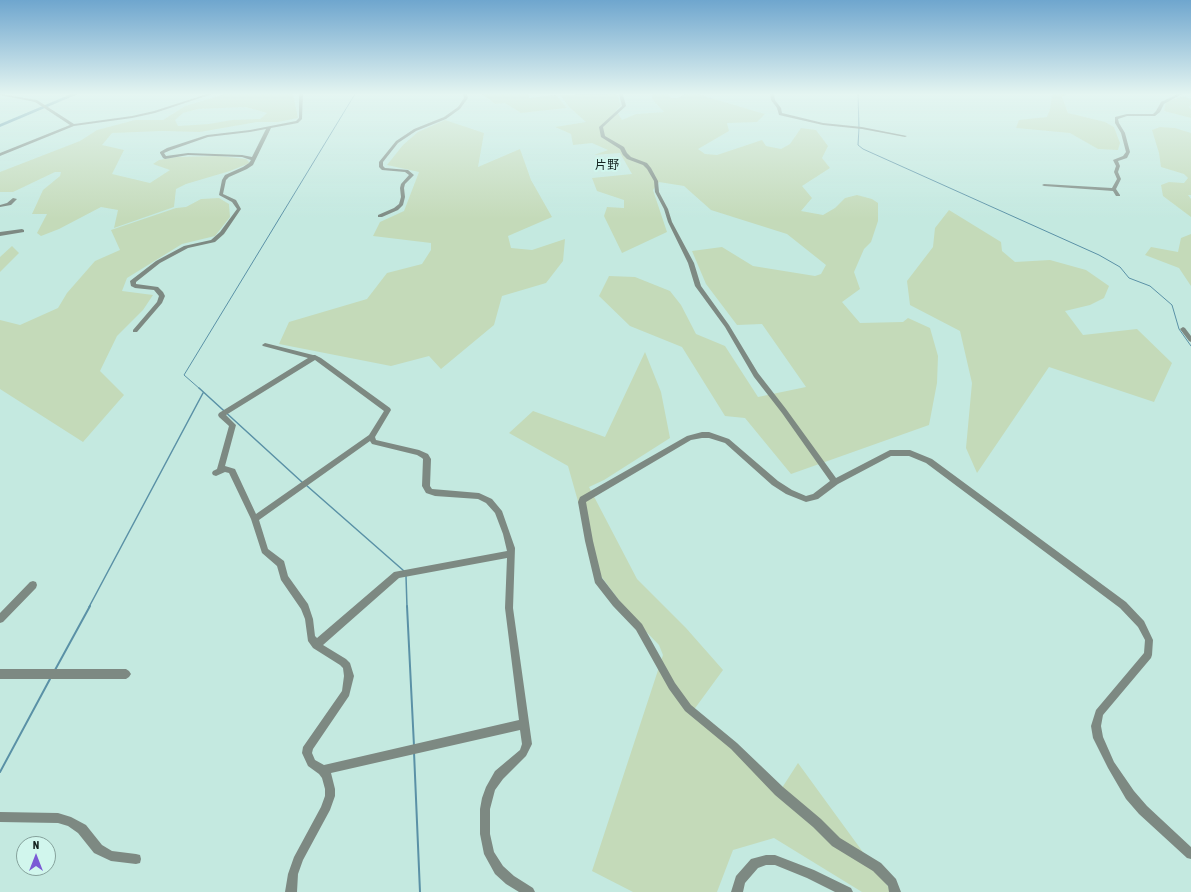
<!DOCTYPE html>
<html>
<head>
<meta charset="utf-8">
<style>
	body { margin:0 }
	#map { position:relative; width:1191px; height:892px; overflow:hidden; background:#c4e9e0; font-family:"Asap Condensed",sans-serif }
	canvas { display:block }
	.north { position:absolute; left:16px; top:836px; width:40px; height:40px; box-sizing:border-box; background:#d1f6ed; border:1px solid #85a19b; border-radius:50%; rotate:0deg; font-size:11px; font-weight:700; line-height:16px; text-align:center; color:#14221f }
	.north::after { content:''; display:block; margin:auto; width:14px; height:18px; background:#7b5ad5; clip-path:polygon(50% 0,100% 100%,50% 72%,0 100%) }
</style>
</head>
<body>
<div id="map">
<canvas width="1191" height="892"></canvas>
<div class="north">N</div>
</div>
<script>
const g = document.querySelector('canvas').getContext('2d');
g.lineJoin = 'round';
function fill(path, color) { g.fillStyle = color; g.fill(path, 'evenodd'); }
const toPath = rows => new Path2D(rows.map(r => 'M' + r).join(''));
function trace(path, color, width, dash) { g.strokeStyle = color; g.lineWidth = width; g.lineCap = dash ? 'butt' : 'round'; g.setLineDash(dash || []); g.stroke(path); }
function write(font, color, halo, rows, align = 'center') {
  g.font = font + ' "Asap Condensed","Noto Sans JP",sans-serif'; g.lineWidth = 4; g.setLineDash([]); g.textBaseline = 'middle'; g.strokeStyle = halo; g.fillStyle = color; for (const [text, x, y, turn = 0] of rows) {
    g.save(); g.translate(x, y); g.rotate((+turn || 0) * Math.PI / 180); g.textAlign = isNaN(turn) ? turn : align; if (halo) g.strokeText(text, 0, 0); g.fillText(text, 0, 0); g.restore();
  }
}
const green = toPath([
	[225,94,293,94,298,118,278,122,257,122,200,132,163,131,112,133,102,145,124,150,112,174,150,183,170,170,153,164,159,160,177,157,219,156,246,159,250,163,230,171,186,184,176,189,174,207,114,228,118,210,101,207,59,229,41,236,37,233,47,214,32,214,43,190,60,176,61,172,55,172,13,192,0,192,0,172,80,141,97,130,135,120,163,120,185,106],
	[245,107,267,113,260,119,232,120,209,124,178,126,175,120,183,113,198,109],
	[482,94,529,94,529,98,556,95,567,108,521,113,505,103,495,104],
	[617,94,621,106,616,110,622,120,636,114,664,112,652,99,652,94,667,94,671,98,678,98,685,94,697,94,765,114,757,122,727,123,729,131,698,149,705,154,717,155,762,140,766,146,781,149,790,144,801,128,816,130,828,146,822,158,830,168,802,186,812,198,801,211,823,215,835,208,845,198,857,195,872,199,878,203,878,221,871,242,864,249,854,272,860,289,842,302,860,323,903,322,908,318,930,328,938,356,937,383,929,425,791,474,745,418,725,416,682,347,630,326,599,296,609,276,635,277,670,291,681,305,696,334,725,346,758,397,806,387,762,324,737,325,706,284,692,251,722,247,753,266,815,276,821,274,826,265,787,234,711,210,684,186,659,182,653,190,667,232,622,253,604,216,607,207,624,208,624,200,597,191,592,178,632,174,620,153,594,155,608,150,592,143,573,145,571,134,555,127,586,122,569,107,560,95],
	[1052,94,1066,94,1062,97,1068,113,1105,122,1114,127,1120,143,1118,150,1098,149,1070,133,1016,128,1019,120,1047,117,1050,109],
	[1183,96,1191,99,1191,105,1189,107,1191,109,1191,118,1164,111,1166,102],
	[445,120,484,133,478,167,520,149,531,180,552,217,508,236,511,248,532,250,565,239,563,261,546,283,502,296,494,325,441,369,429,356,391,366,279,344,289,322,367,299,387,273,422,264,431,250,431,243,373,236,380,222,404,211,419,172,387,165,403,145,418,132],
	[1160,127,1175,128,1191,133,1191,195,1188,195,1191,199,1191,217,1163,196,1161,185,1169,182,1184,183,1188,178,1184,174,1161,167,1159,153,1152,130],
	[219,198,229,204,230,217,215,236,182,244,127,278,122,291,153,295,143,310,117,336,100,371,124,395,83,442,0,389,0,320,20,325,58,308,67,293,95,261,120,250,111,230,176,208,186,207,201,199],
	[949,210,1001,242,1002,251,1015,262,1050,260,1086,270,1109,286,1104,298,1090,305,1065,311,1083,335,1137,329,1172,363,1154,402,1049,367,977,473,966,448,972,383,960,331,910,305,907,281,933,247,935,228],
	[1191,234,1191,286,1179,268,1145,255,1151,247,1178,252,1181,238],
	[12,246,19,253,0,272,0,257],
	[645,352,661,392,670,438,604,480,589,487,637,579,686,628,723,670,693,711,778,794,798,763,892,892,862,892,774,838,733,850,717,892,633,892,592,871,663,655,659,645,630,615,598,572,568,466,509,433,533,411,605,437]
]);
const water = toPath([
	[71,94,78,94,0,127,0,124]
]);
const streamFar2 = toPath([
	[858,94,859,128],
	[859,128,858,145,863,149,1099,255,1120,267,1129,278,1150,286,1172,305,1179,329,1191,346],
	[200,389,184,375,355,94]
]);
const streamFar1 = toPath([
	[199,388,303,483],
	[306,485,404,571],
	[406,576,407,607],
	[89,607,203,393]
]);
const stream = toPath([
	[407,606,414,746],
	[55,670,90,606],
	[414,752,420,892],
	[0,772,50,679]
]);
const minor = toPath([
	[0,94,37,100,74,124,132,116,154,111,207,94,212,94,155,113,132,118,74,126,0,156,0,153,70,125,35,102,0,95,0,94],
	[299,94,303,94,302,119,298,123,271,128,253,165,247,169,229,177,226,180,223,194,236,200,241,209,224,234,215,242,188,248,160,263,136,282,136,284,158,287,163,292,165,296,162,303,137,332,133,332,133,330,157,302,159,296,154,290,135,288,131,286,130,281,156,261,184,246,211,240,220,232,237,209,232,202,219,195,222,180,225,175,243,167,249,163,251,160,242,157,188,155,165,159,163,158,160,153,160,152,167,148,207,135,250,130,296,121,299,118,299,94],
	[266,129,252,157,242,155,188,153,166,156,164,153,171,150,208,137,250,132,266,129],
	[463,94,467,94,468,98,460,109,446,119,416,131,398,143,383,162,383,166,385,168,408,170,414,175,405,184,404,188,405,197,403,205,398,210,382,217,378,217,378,215,394,208,399,204,401,197,400,188,401,184,409,175,405,172,382,170,379,167,379,162,396,141,414,129,444,117,458,107,464,98,463,94],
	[619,94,623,94,626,106,603,127,605,136,624,147,627,153,631,157,647,163,651,168,658,181,659,192,668,209,672,222,694,263,701,286,729,325,758,373,786,409,836,478,890,450,910,450,932,459,1126,602,1144,621,1153,640,1152,655,1151,658,1103,715,1101,726,1103,737,1114,762,1134,791,1147,806,1191,847,1191,859,1187,858,1139,814,1126,799,1108,768,1093,738,1091,726,1096,710,1144,653,1145,640,1138,627,1120,608,926,463,909,456,891,456,838,484,818,499,806,502,786,494,772,485,725,443,709,438,702,438,691,440,586,502,593,541,602,578,619,600,642,624,675,683,691,705,737,743,783,787,821,819,840,838,881,863,896,879,901,892,889,892,888,886,873,871,832,846,813,827,775,795,731,749,685,711,669,689,636,630,613,606,595,583,585,541,578,502,580,497,687,436,702,432,709,432,729,439,778,481,792,490,806,496,813,494,830,481,782,413,754,377,725,327,695,286,688,263,668,222,664,209,655,192,654,181,647,169,643,165,627,159,623,155,620,149,601,137,599,127,622,106,619,94],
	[770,94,774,94,775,100,781,108,782,113,823,123,862,127,907,136,905,137,862,129,823,125,779,115,777,108,771,100,770,94],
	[1178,94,1182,94,1164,104,1160,112,1155,116,1127,116,1118,119,1119,123,1125,133,1130,152,1127,158,1118,161,1120,166,1118,172,1121,179,1116,189,1120,195,1120,196,1116,196,1113,191,1044,186,1042,185,1044,184,1112,188,1117,179,1114,172,1116,166,1113,160,1123,156,1126,152,1121,133,1115,123,1115,117,1127,114,1153,114,1156,111,1161,102,1178,94],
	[13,198,17,199,11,205,0,207,0,205,7,203,13,198],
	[22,229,24,230,24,232,0,236,0,232,22,229],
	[1183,327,1185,328,1191,336,1191,342,1189,341,1180,329,1183,327],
	[265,343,313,355,315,355,321,358,390,408,391,410,375,437,376,440,419,450,428,454,431,459,430,486,432,489,479,493,492,499,502,511,515,548,513,608,532,744,526,756,503,779,495,790,490,809,490,834,494,852,503,866,514,876,533,888,535,892,519,892,506,884,495,874,484,854,480,834,480,809,482,798,486,787,495,771,520,750,522,744,520,730,331,773,335,789,335,796,330,810,303,860,298,874,297,892,285,892,288,874,294,857,321,807,325,796,325,789,322,778,319,774,308,766,302,753,303,747,342,691,344,676,343,668,340,665,313,648,308,641,305,619,301,609,281,580,277,566,262,553,251,519,229,473,225,472,216,476,213,475,212,473,213,471,217,469,229,426,219,417,218,415,219,413,308,358,263,346,262,345,265,343],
	[315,360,384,411,369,435,256,514,235,469,225,466,236,425,226,415,315,360],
	[370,441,372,444,417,455,422,458,423,459,422,486,426,493,435,496,478,499,486,503,495,513,503,534,507,551,394,572,317,638,315,636,313,619,308,604,288,576,284,561,268,549,259,520,370,441],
	[507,558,505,608,519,720,324,765,315,760,312,753,313,749,349,696,354,676,350,663,346,659,323,645,399,578,507,558],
	[33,581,36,582,37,585,36,588,3,622,0,623,0,613,30,582,33,581],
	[0,669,126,669,129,671,131,674,129,677,126,679,0,679,0,669],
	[0,812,58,813,71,817,86,825,102,845,112,851,136,854,140,855,141,859,140,863,136,864,111,861,94,853,78,833,68,826,58,823,0,822,0,812],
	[766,855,775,855,814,870,851,888,853,892,835,892,807,878,775,865,766,865,758,868,745,883,743,892,731,892,736,876,751,859,766,855]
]);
const farQuarternames = [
	["片野",607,165]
];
fill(green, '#c4dab9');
fill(water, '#5a91a6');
trace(streamFar2, '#5a91a6', 1);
trace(streamFar1, '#5a91a6', 1.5);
trace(stream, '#5a91a6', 2);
fill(minor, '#7d8982');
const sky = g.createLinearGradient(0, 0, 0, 219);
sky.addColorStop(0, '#6fa6ce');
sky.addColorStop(0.43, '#e4f5f1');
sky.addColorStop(1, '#e4f5f100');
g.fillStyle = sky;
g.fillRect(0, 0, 1191, 219);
write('12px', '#14221f', '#d1f6ed', farQuarternames);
</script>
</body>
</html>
